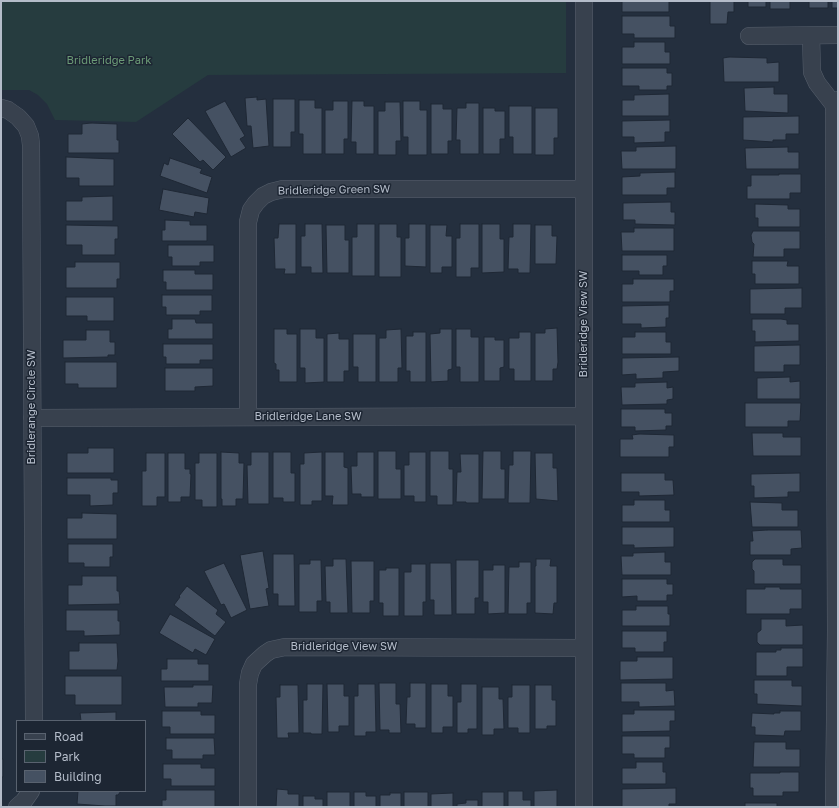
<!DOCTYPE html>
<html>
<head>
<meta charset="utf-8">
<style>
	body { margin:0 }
	#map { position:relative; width:839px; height:808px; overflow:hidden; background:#242f3e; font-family:"Golos Text",sans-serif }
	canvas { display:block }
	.frame { position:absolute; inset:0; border:2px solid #b4bcc9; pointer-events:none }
	.legend { position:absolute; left:16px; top:720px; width:130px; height:72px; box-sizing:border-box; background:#1d2633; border:1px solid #59626f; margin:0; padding:5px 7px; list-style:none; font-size:12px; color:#b4bcc9 }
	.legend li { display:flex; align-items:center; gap:8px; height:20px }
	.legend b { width:20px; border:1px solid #59626f }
</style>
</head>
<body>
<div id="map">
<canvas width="839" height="808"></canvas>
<div class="frame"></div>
<ul class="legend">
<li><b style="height:5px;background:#38414e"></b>Road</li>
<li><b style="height:11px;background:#263c3f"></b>Park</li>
<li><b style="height:11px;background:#455162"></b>Building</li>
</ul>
</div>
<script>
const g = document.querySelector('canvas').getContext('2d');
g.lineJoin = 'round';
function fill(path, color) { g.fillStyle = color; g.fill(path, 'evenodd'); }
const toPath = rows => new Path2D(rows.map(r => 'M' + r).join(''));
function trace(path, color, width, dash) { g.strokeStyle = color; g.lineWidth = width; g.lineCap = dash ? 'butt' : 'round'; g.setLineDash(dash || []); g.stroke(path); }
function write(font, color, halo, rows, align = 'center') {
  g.font = font + ' "Golos Text",sans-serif'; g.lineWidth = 3; g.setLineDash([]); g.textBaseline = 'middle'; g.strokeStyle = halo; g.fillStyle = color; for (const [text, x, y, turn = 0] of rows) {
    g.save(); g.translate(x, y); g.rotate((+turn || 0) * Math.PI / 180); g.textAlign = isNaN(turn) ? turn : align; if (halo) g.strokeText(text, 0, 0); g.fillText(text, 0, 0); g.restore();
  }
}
const green = toPath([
	[1,1,566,1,566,73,208,75,136,122,55,120,47,104,38,95,29,90,1,90]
]);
const building = toPath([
	[622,1,669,1,669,12,622,12,622,1],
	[710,1,734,1,734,12,728,12,727,24,710,24,710,1],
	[748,1,766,1,766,7,748,7,748,1],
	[770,1,790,1,790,9,770,9,770,1],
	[809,1,828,1,828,8,809,8,809,1],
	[832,1,838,1,838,8,832,8,832,1],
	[622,16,670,16,670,26,675,26,675,38,634,38,634,34,622,34,622,16],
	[634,42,665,42,665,52,670,52,670,64,622,64,622,47,634,47,634,42],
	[729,57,767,58,767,63,779,62,779,82,724,82,723,58,729,57],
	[622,68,667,68,667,73,672,73,672,86,667,86,667,90,639,90,639,86,622,86,622,68],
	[774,87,774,94,788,94,788,113,745,111,744,88,774,87],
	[669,94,669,116,622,116,622,100,634,100,634,95,669,94],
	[257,97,257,100,266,99,269,146,253,148,251,126,247,126,245,98,257,97],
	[273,99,295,99,295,132,291,132,291,147,273,147,273,99],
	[299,100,315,100,315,108,322,108,322,154,303,154,303,134,299,134,299,100],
	[225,101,245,136,240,139,246,148,231,157,205,111,225,101],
	[333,101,348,101,348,139,344,139,344,154,325,154,325,110,333,110,333,101],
	[352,101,364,101,364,106,374,106,374,154,356,154,356,142,351,142,352,101],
	[403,101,420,101,420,110,427,110,427,155,408,155,408,137,403,137,403,101],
	[385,102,400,102,401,141,396,141,396,155,378,155,378,111,385,111,385,102],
	[466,103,479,103,479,154,460,154,460,140,456,140,457,108,466,108,466,103],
	[431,104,443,104,443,109,452,109,452,141,448,141,448,154,431,154,431,104],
	[509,106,532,106,532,154,513,154,513,137,509,137,509,106],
	[483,108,495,108,495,111,505,111,505,139,500,139,500,154,483,154,483,108],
	[535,108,558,108,558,138,554,138,554,155,535,155,535,108],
	[799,116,799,134,786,134,786,140,773,140,773,142,743,140,743,117,799,116],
	[188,118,226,157,213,170,203,160,200,162,172,134,188,118],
	[670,120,670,132,665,132,665,142,634,143,634,137,622,137,622,121,670,120],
	[91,123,117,124,117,140,119,140,119,153,68,153,68,134,82,134,82,124,91,123],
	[676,146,676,169,622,169,621,151,636,151,636,147,676,146],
	[788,147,788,152,799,152,799,169,746,169,745,148,788,147],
	[66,157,114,159,114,186,79,186,79,178,66,178,66,157],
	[170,158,202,169,200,173,212,177,207,193,160,176,164,163,168,165,170,158],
	[675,172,675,188,667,188,667,195,622,195,622,177,640,176,640,173,675,172],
	[779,174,801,174,801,193,790,193,790,199,747,199,747,186,751,186,751,175,779,175,779,174],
	[163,189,209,198,207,214,195,212,194,217,159,210,163,189],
	[113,196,113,221,66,221,66,201,82,201,82,197,113,196],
	[671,202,671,212,675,212,675,225,635,224,635,220,623,220,623,203,671,202],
	[755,204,788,205,788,209,800,209,800,227,758,227,758,218,755,218,755,204],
	[165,220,190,221,190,225,207,225,207,241,162,241,162,230,165,230,165,220],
	[279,224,296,224,296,274,284,274,285,269,275,269,274,238,278,238,279,224],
	[305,224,322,224,323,273,311,273,311,267,301,267,301,236,305,236,305,224],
	[357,224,375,224,375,276,352,276,352,237,357,237,357,224],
	[379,224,397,224,397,237,401,237,401,277,379,277,379,224],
	[409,224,426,224,426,267,405,266,405,238,409,238,409,224],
	[460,224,479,224,479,268,471,268,471,277,456,277,456,238,460,238,460,224],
	[482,224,500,224,500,239,504,239,504,272,482,273,482,224],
	[513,224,531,224,530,273,518,273,518,269,508,269,509,237,513,237,513,224],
	[66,225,118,226,118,239,115,239,115,255,82,255,82,245,66,245,66,225],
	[326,225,345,225,345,240,349,240,349,273,327,273,326,225],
	[430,225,447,225,446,236,452,236,452,267,442,267,442,273,430,273,430,225],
	[535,225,552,225,552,236,557,236,556,264,535,264,535,225],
	[634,228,674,228,674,251,622,251,621,232,634,232,634,228],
	[753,231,800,231,800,249,784,249,784,257,753,257,754,244,752,242,751,235,753,231],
	[168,245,214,245,214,262,200,262,200,266,172,266,172,257,168,257,168,245],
	[622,255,667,255,667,266,663,266,663,275,639,275,639,271,622,271,622,255],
	[752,261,788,261,787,266,799,266,799,284,755,284,755,274,752,274,752,261],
	[75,262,120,262,120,279,117,279,117,288,66,288,66,267,75,267,75,262],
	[163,270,195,270,195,274,213,274,213,290,166,290,166,282,163,282,163,270],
	[633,279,674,279,674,291,670,291,670,302,622,302,622,284,633,284,633,279],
	[802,288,802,308,785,308,785,314,750,314,750,289,802,288],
	[162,295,212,295,212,311,200,311,200,315,166,315,166,307,162,307,162,295],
	[66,297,114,297,114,321,87,321,87,316,66,316,66,297],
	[669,305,669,318,666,318,666,327,641,328,641,324,622,324,622,306,669,305],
	[172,319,195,319,196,323,213,323,213,339,168,339,168,329,172,329,172,319],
	[752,319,781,319,787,320,787,324,799,324,799,341,755,342,755,331,752,331,752,319],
	[557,328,558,362,557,369,553,369,553,381,535,381,535,333,545,333,545,329,557,328],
	[274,329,287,329,287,334,297,334,297,382,279,382,279,370,276,370,276,364,274,363,274,329],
	[300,329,316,329,316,338,324,338,324,382,305,383,305,368,300,368,300,329],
	[401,329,402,368,398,368,398,382,379,382,379,338,386,338,386,330,401,329],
	[440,329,452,329,452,369,448,370,448,381,431,382,430,334,440,333,440,329],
	[456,329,471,329,471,337,479,337,479,382,460,382,460,367,456,367,456,329],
	[86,330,110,330,110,342,115,342,115,355,108,355,108,357,63,358,63,340,86,340,86,330],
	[413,332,426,332,426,382,410,382,410,371,406,371,406,336,413,336,413,332],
	[519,332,531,332,531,381,514,381,514,369,509,369,509,338,519,338,519,332],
	[635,332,666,332,666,342,671,342,671,354,622,354,622,337,635,337,635,332],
	[339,333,339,339,349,339,349,371,344,371,344,382,327,382,327,334,339,333],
	[353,334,376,334,376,382,358,382,358,367,353,367,353,334],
	[484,337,495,337,495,340,504,340,504,367,500,368,500,381,484,381,484,337],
	[163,344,213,344,213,360,200,360,200,364,166,364,166,357,163,357,163,344],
	[800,345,800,365,784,365,784,372,754,372,754,346,800,345],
	[679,357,679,371,663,372,663,378,636,379,636,374,622,375,622,358,679,357],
	[65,362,117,362,117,388,78,388,78,384,65,384,65,362],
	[165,368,213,368,213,386,195,387,195,391,165,391,165,368],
	[790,377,790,382,800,381,800,399,757,399,757,378,790,377],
	[667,382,667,388,673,387,673,399,667,400,667,404,622,405,621,387,635,387,635,383,667,382],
	[745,403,801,403,800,421,788,421,788,427,745,427,745,403],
	[621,409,665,409,665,413,672,413,672,426,666,426,666,430,635,431,635,427,621,427,621,409],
	[752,433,783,433,783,437,801,437,801,456,753,456,752,433],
	[639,434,674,435,674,447,669,447,669,457,620,457,620,439,633,439,632,435,639,434],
	[88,448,114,448,114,473,67,473,67,453,88,453,88,448],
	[378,451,396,451,396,469,401,469,401,499,378,499,378,451],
	[430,451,449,451,449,469,453,469,453,505,437,505,437,496,430,496,430,451],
	[483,451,501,451,501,469,505,469,505,499,482,499,483,451],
	[513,451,531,451,530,503,508,503,509,465,513,465,513,451],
	[221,452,239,453,239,463,244,463,243,499,236,499,236,506,222,506,222,499,221,499,221,452],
	[251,452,269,452,269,504,248,504,247,465,251,465,251,452],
	[273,452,291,452,291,473,295,473,295,502,283,502,283,498,273,498,273,452],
	[322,452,322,501,312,501,312,505,300,505,300,464,304,464,304,453,322,452],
	[325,452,344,452,344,467,348,468,348,505,332,505,333,496,325,496,325,452],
	[357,452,374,452,374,497,361,497,361,494,352,494,351,466,357,466,357,452],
	[409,452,426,452,426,502,414,502,414,496,404,496,404,465,409,465,409,452],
	[146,453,165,453,165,497,157,497,157,506,142,506,142,471,146,471,146,453],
	[168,453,185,453,185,469,190,469,190,474,191,474,190,497,181,497,181,502,168,502,168,453],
	[199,453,217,453,217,507,202,507,202,500,195,500,195,463,199,463,199,453],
	[535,453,553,453,553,468,557,468,558,501,536,499,535,453],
	[460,454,479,454,479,503,466,503,466,502,456,502,457,472,461,472,460,454],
	[621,473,665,473,665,480,673,480,674,495,639,496,639,492,621,492,621,473],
	[800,473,800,492,788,492,788,497,754,498,754,486,751,486,751,474,800,473],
	[67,478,111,478,111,480,118,480,118,493,113,493,113,505,90,506,90,495,67,495,67,478],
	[634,500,665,500,665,510,670,510,670,522,622,522,622,505,634,505,634,500],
	[750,502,782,503,782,510,798,510,798,527,752,527,750,502],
	[82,513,117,514,117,539,67,539,67,518,82,518,82,513],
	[622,527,674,527,674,547,634,548,634,545,622,545,622,527],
	[767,530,801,530,802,548,791,549,791,555,750,555,750,541,753,541,752,531,767,530],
	[68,544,113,544,113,557,110,557,110,567,84,567,84,563,68,563,68,544],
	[263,551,269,588,266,589,269,606,250,609,240,555,263,551],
	[665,552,665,562,671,562,671,575,622,575,621,556,633,556,633,553,665,552],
	[273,554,294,554,295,606,278,606,278,594,273,594,273,554],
	[333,559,346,559,348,613,330,613,330,602,326,602,325,566,333,566,333,559],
	[536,559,551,559,550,566,557,566,557,603,554,603,553,614,535,613,535,566,536,566,536,559],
	[755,559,783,559,783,565,801,565,801,584,754,584,754,571,752,569,752,562,755,559],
	[310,560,321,560,322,601,317,601,317,612,299,612,299,564,310,564,310,560],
	[456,560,479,560,479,598,475,598,475,614,456,614,456,560],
	[351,561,374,561,374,601,370,601,370,613,352,613,351,561],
	[519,562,531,562,531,603,527,603,527,614,508,614,509,567,519,567,519,562],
	[224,563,247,610,231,618,224,604,221,605,204,571,224,563],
	[430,563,451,563,452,615,434,615,434,600,430,600,430,563],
	[411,564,426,564,426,602,423,602,423,616,404,616,404,572,411,572,411,564],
	[493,565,505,565,505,613,488,614,488,602,483,602,483,570,493,570,493,565],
	[386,568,399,568,399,616,383,616,383,603,379,603,379,570,386,570,386,568],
	[82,576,117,576,117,591,119,591,120,604,68,605,68,585,82,585,82,576],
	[622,579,667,579,667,584,673,584,673,595,667,595,667,601,637,601,637,596,622,597,622,579],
	[187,586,218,610,216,614,226,622,215,636,174,605,180,597,179,596,187,586],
	[765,587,780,587,780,589,802,589,802,609,790,609,790,614,746,614,746,589,765,589,765,587],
	[636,606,668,606,668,614,670,614,670,626,622,626,622,610,636,610,636,606],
	[66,610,118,610,118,621,120,621,120,635,84,636,84,631,66,631,66,610],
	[170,614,215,639,206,655,195,649,193,653,159,633,170,614],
	[761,619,786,619,786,626,803,625,803,645,760,645,757,642,757,633,761,630,761,619],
	[622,631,667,631,667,642,664,642,664,652,635,652,635,648,622,648,622,631],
	[79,643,117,643,118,661,117,670,69,670,69,651,79,651,79,643],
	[781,648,803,648,803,667,787,667,787,676,756,676,756,652,776,652,776,650,781,650,781,648],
	[637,657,673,657,673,679,620,680,620,661,637,661,637,657],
	[167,659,198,659,198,664,209,664,209,681,161,681,161,669,167,669,167,659],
	[65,676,122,676,122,705,75,705,75,695,65,695,65,676],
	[754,680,792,680,792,686,802,686,802,706,757,704,757,694,754,694,754,680],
	[379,683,396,683,396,704,400,704,401,733,389,733,389,730,380,730,379,683],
	[410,683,426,683,426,728,415,728,415,724,406,724,407,697,410,697,410,683],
	[621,683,666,683,666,691,674,690,675,706,639,707,639,702,621,702,621,683],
	[307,684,323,684,322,734,311,734,311,733,303,733,303,700,307,700,307,684],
	[327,684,344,684,344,696,349,696,349,726,339,726,339,732,328,732,327,684],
	[358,684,375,684,376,732,366,732,366,736,354,736,354,696,358,696,358,684],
	[431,684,448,684,448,696,453,696,453,727,443,727,443,733,431,733,431,684],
	[461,684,477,684,477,729,468,729,468,733,457,733,457,702,461,702,461,684],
	[193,685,213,685,212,703,198,703,198,707,165,707,164,687,193,687,193,685],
	[280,685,298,685,299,733,288,733,289,738,277,738,276,697,280,697,280,685],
	[512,685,530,685,530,733,518,733,518,728,508,728,508,697,512,697,512,685],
	[535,685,552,685,552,700,556,700,556,726,547,726,547,729,535,729,535,685],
	[482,687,499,687,499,699,503,699,504,729,494,729,494,735,482,735,482,687],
	[634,710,675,710,675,721,670,721,670,731,622,732,622,714,634,714,634,710],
	[162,711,201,711,201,715,215,715,215,734,170,734,170,727,162,727,162,711],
	[780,711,801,711,801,731,785,731,784,736,755,735,755,727,751,727,752,713,774,714,774,713,780,713,780,711],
	[116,712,116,721,70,721,81,721,80,713,116,712],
	[622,736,670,736,670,748,665,748,665,758,634,758,634,754,622,754,622,736],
	[166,738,214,738,215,755,203,755,203,759,172,759,172,750,166,750,166,738],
	[754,742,786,742,786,749,800,749,800,767,753,767,754,742],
	[1,759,3,759,3,777,1,777,1,759],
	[636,762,663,762,663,772,666,772,666,784,622,784,622,768,636,768,636,762],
	[163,764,201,764,201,768,215,768,215,786,171,786,171,779,163,779,163,764],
	[780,772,799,772,799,792,783,792,783,796,753,796,753,788,750,788,750,773,780,773,780,772],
	[676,788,676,804,669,804,669,807,622,807,622,789,676,788],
	[277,789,288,790,288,794,299,794,299,807,276,807,277,789],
	[166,790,215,790,215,807,162,807,162,800,166,800,166,790],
	[557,790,557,807,534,807,534,791,557,790],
	[78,791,121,791,118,795,116,795,116,806,105,806,77,804,78,791],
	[508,791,523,791,523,800,531,800,531,807,508,807,508,791],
	[327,792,350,792,350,807,327,807,327,792],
	[354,792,366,792,366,796,376,796,376,807,354,807,354,792],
	[404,792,428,792,428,807,404,807,404,792],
	[482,792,504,792,504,807,482,807,482,792],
	[390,793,401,793,401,807,380,807,380,795,390,795,390,793],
	[453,793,453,807,431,807,431,794,453,793],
	[303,796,315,796,315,799,323,799,323,807,303,807,303,796],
	[466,800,478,800,478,807,457,807,457,804,466,803,466,800],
	[745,803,777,803,777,807,745,807,745,803]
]);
const minor = toPath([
	[749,36,838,35],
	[811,36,812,72,817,83,834,105,838,100],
	[834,105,836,631,838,631],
	[1,108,8,110,18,117,26,126,30,136,31,145,34,721],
	[248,417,248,222,251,210,256,203,263,196,271,192,283,189,584,189],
	[32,418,584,416],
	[17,807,24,801,31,791],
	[248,807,248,684,250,673,254,664,265,654,271,650,285,647,584,648],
	[584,807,584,1],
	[834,807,836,631]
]);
const parkNames = [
	["Bridleridge Park",109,61]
];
const streetNames = [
	["Bridleridge Green SW",334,190,-1],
	["Bridleridge View SW",584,324,-90],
	["Bridlerange Circle SW",32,407,-90],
	["Bridleridge Lane SW",308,417],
	["Bridleridge View SW",344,647]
];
fill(green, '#263c3f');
fill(building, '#455162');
trace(building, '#1f2835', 1);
trace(minor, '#565f6c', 18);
trace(minor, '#38414e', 17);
write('11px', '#6b9a76', '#1d2633', parkNames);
write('11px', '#b4bcc9', '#1d2633', streetNames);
</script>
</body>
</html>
